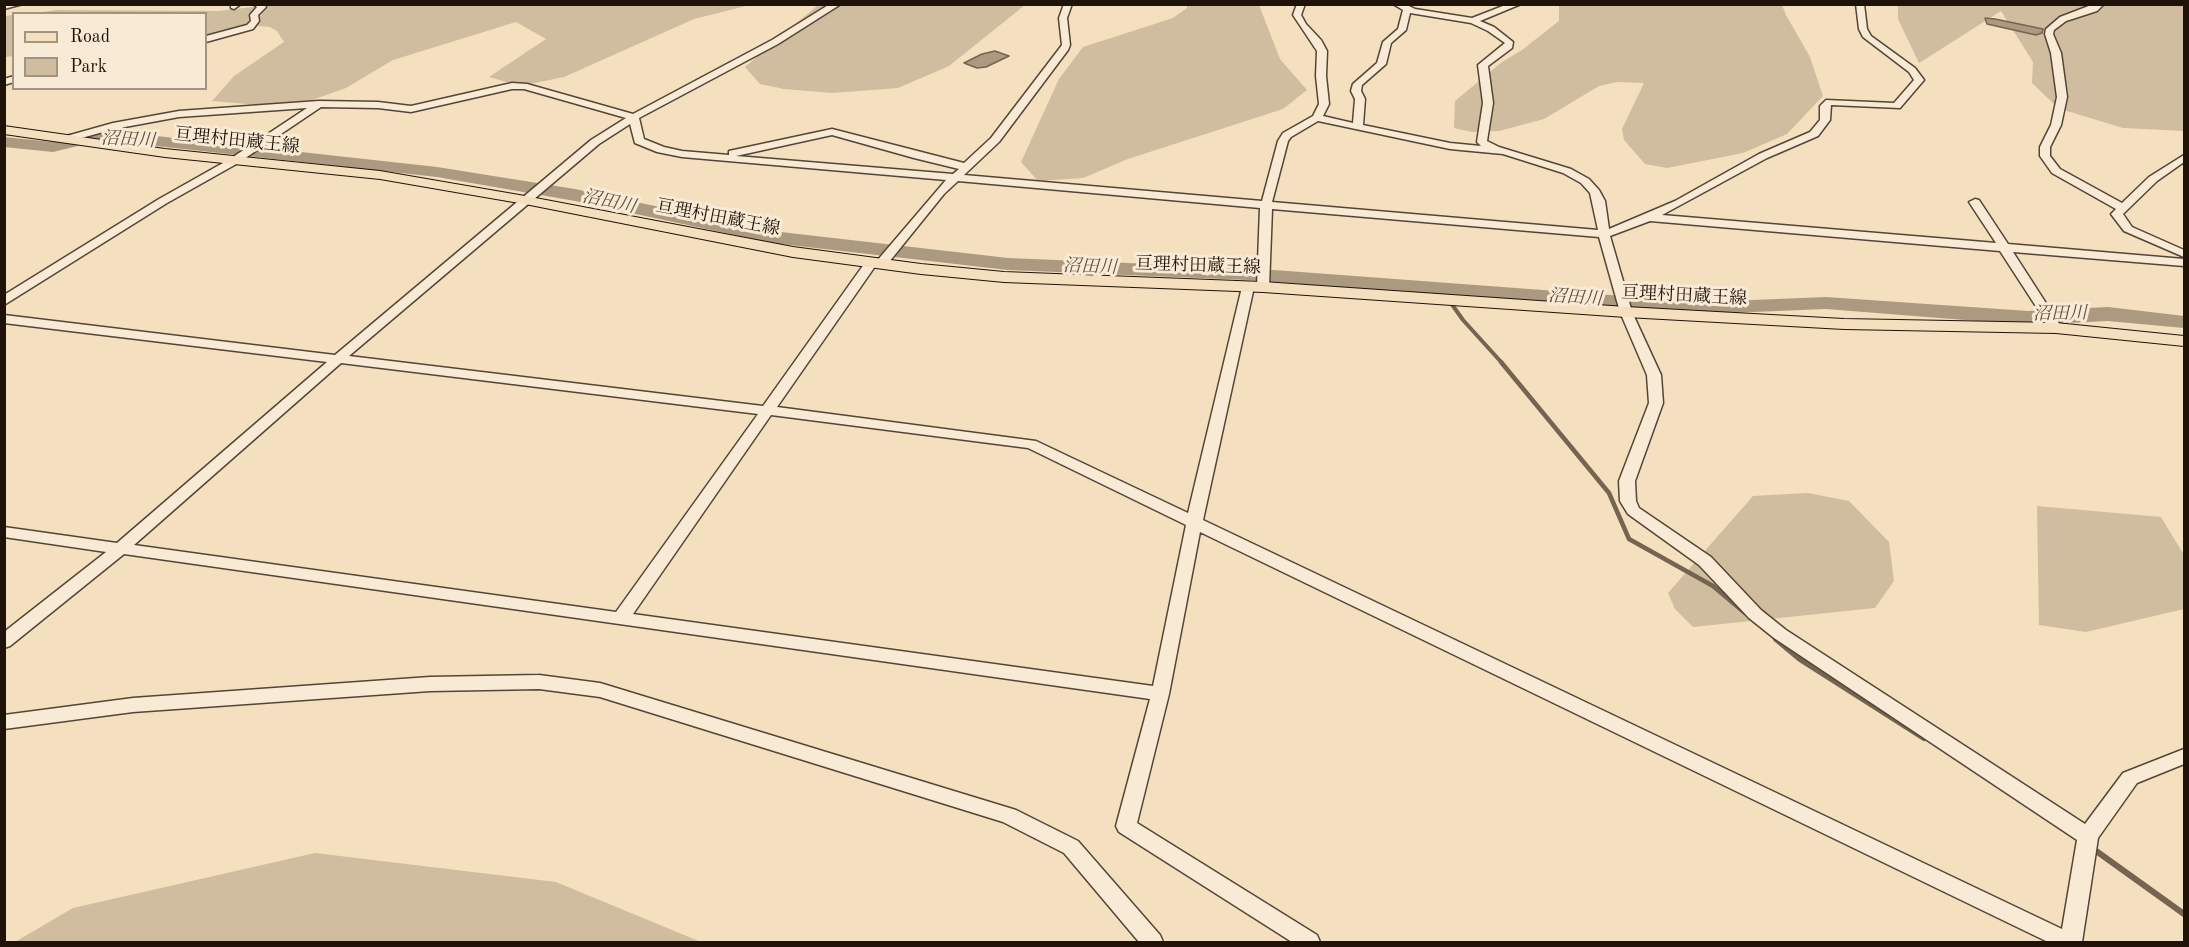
<!DOCTYPE html>
<html>
<head>
<meta charset="utf-8">
<style>
	body { margin:0 }
	#map { position:relative; width:2189px; height:947px; overflow:hidden; background:#f4dfbe; font-family:"Old Standard TT",serif }
	canvas { display:block }
	.frame { position:absolute; inset:0; border:6px solid #1f1309; pointer-events:none }
	.legend { position:absolute; left:12px; top:12px; width:195px; height:78px; box-sizing:border-box; background:#f8ead5; border:2px solid #a19483; margin:0; padding:8px 10px; list-style:none; font-size:18px; color:#1f1309 }
	.legend li { display:flex; align-items:center; gap:12px; height:30px }
	.legend b { width:30px; border:2px solid #a19483 }
</style>
</head>
<body>
<div id="map">
<canvas width="2189" height="947"></canvas>
<div class="frame"></div>
<ul class="legend">
<li><b style="height:8px;background:#f4dfbe"></b>Road</li>
<li><b style="height:16px;background:#d0bc9f"></b>Park</li>
</ul>
</div>
<script>
const g = document.querySelector('canvas').getContext('2d');
g.lineJoin = 'round';
function fill(path, color) { g.fillStyle = color; g.fill(path, 'evenodd'); }
const toPath = rows => new Path2D(rows.map(r => 'M' + r).join(''));
function trace(path, color, width, dash) { g.strokeStyle = color; g.lineWidth = width; g.lineCap = dash ? 'butt' : 'round'; g.setLineDash(dash || []); g.stroke(path); }
function write(font, color, halo, rows, align = 'center') {
  g.font = font + ' "Old Standard TT","Noto Serif JP",serif'; g.lineWidth = 6; g.setLineDash([]); g.textBaseline = 'middle'; g.strokeStyle = halo; g.fillStyle = color; for (const [text, x, y, turn = 0] of rows) {
    g.save(); g.translate(x, y); g.rotate((+turn || 0) * Math.PI / 180); g.textAlign = isNaN(turn) ? turn : align; if (halo) g.strokeText(text, 0, 0); g.fillText(text, 0, 0); g.restore();
  }
}
const green = toPath([
	[277,4,750,5,694,19,564,77,520,86,489,77,546,39,516,22,393,60,346,88,312,100,258,105,212,101,234,76,284,42,277,31,270,27,259,26,206,36,206,14,30,14,56,10,219,11],
	[818,5,1025,5,949,66,898,88,832,93,784,89,760,84,745,67],
	[1187,5,1259,5,1280,59,1307,90,1283,109,1128,159,1083,178,1038,181,1021,162,1059,79,1083,47,1173,18,1187,8],
	[1559,5,1782,5,1786,15,1810,57,1823,96,1787,134,1743,153,1667,168,1645,164,1624,140,1622,129,1644,83,1617,82,1599,86,1544,119,1499,131,1472,132,1454,128,1455,101,1502,62,1522,50,1559,21],
	[1898,5,2184,5,2184,131,2123,128,2067,111,2054,104,2032,83,2033,62,2001,11,1919,63,1898,19],
	[13,15,13,56,5,57,5,16],
	[1808,493,1849,501,1889,542,1894,581,1875,608,1693,627,1675,609,1668,593,1753,496],
	[2037,506,2161,517,2184,555,2184,609,2086,632,2039,625],
	[315,853,556,882,701,942,15,942,73,908]
]);
const water = toPath([
	[1985,18,1995,19,2043,29,2042,33,2036,35,1987,24,1985,18],
	[995,51,1009,56,986,67,977,68,964,63,982,54,995,51]
]);
const streamFar2 = toPath([
	[1441,289,1463,320,1502,363]
]);
const streamFar1 = toPath([
	[1501,362,1609,493,1629,539,1713,586,1745,613]
]);
const stream = toPath([
	[1776,639,1800,659,1924,738],
	[2092,848,2184,914]
]);
const river = toPath([
	[102,130,437,167,575,189,772,231,1008,258,1247,268,1704,302,1826,297,2028,311,2108,307,2184,316,2184,328,2108,321,2028,325,1826,309,1704,314,1247,280,1008,270,772,243,575,201,437,177,102,140,53,152,4,147,4,137,53,142,102,130]
]);
const minor = toPath([
	[4,4,23,4,4,9,4,4],
	[231,4,241,4,234,9,231,8,231,4],
	[253,4,264,4,266,7,258,15,259,21,253,29,206,42,206,36,247,25,251,21,250,15,257,7,253,4],
	[830,4,841,4,778,44,639,118,644,139,664,147,682,151,729,155,729,151,832,129,964,163,991,138,1059,49,1062,45,1059,18,1064,4,1072,4,1067,18,1070,45,1068,50,999,142,964,175,1262,201,1278,141,1283,133,1313,116,1319,104,1316,76,1317,51,1293,15,1297,4,1305,4,1301,15,1306,24,1321,40,1327,51,1326,76,1329,104,1323,116,1353,123,1355,99,1351,91,1353,84,1377,63,1383,42,1398,29,1403,10,1393,4,1405,4,1415,9,1472,18,1508,4,1521,4,1480,21,1494,27,1513,42,1512,48,1488,66,1493,103,1487,141,1499,147,1571,169,1589,179,1599,190,1605,201,1609,229,1675,201,1759,154,1810,132,1820,120,1820,106,1826,100,1894,103,1914,80,1909,72,1863,37,1859,29,1856,4,1864,4,1867,29,1871,36,1915,68,1924,80,1900,108,1831,105,1830,120,1818,136,1767,158,1662,215,1996,243,1969,202,1975,199,1979,200,2008,244,2184,259,2184,266,2013,252,2062,328,2056,332,2050,328,2000,251,1650,221,1610,236,1632,312,1661,375,1663,403,1635,481,1636,501,1639,508,1711,557,1761,610,1786,630,2085,824,2123,773,2184,749,2184,764,2137,783,2098,838,2082,942,2048,942,1200,532,1169,694,1137,823,1317,935,1320,942,1292,942,1119,832,1116,826,1150,699,124,554,10,646,4,648,4,632,106,552,4,537,4,527,117,543,327,362,4,323,4,315,335,355,591,140,626,118,524,89,512,89,411,112,378,108,321,107,238,163,167,203,4,305,4,295,159,199,230,159,307,108,179,117,114,129,67,142,63,141,63,137,113,123,179,111,319,101,378,102,411,106,512,83,527,84,633,114,772,40,830,4],
	[1410,13,1471,23,1488,31,1505,43,1478,65,1483,103,1477,142,1481,146,1450,143,1363,125,1365,99,1361,91,1362,85,1386,64,1391,43,1406,30,1410,13],
	[1318,121,1450,149,1503,154,1563,173,1581,183,1590,193,1598,230,1272,202,1288,141,1291,137,1318,121],
	[630,124,635,143,657,152,682,157,946,180,876,262,867,260,763,406,349,356,599,144,630,124],
	[832,135,914,158,959,169,953,174,736,156,832,135],
	[958,181,1260,208,1257,287,1263,291,1269,287,1272,209,1599,237,1620,312,1647,375,1649,403,1619,481,1620,501,1628,514,1699,565,1749,618,1774,638,2077,840,2062,929,1203,520,1254,287,1252,284,1248,283,1242,287,1188,513,1036,441,777,407,876,265,885,267,944,194,958,181],
	[341,363,758,414,616,612,134,545,341,363],
	[771,415,1028,448,1186,525,1153,686,633,614,771,415],
	[2094,4,2104,4,2097,11,2066,21,2054,30,2053,34,2061,53,2067,97,2061,125,2050,147,2050,156,2060,169,2122,203,2149,177,2184,155,2184,162,2157,181,2123,214,2132,227,2184,250,2184,257,2124,231,2111,214,2116,209,2052,173,2040,156,2040,147,2051,125,2057,97,2051,53,2045,34,2046,29,2060,17,2094,4],
	[14,76,14,82,4,85,4,79,14,76],
	[539,675,600,683,1016,810,1078,841,1160,935,1163,942,1139,942,1064,853,1003,822,600,697,539,689,430,691,133,712,4,729,4,715,133,698,430,677,539,675]
]);
const major = toPath([
	[4,126,165,149,380,171,525,196,793,247,921,264,1004,272,1263,282,1626,307,1844,319,2056,323,2184,336,2184,346,2056,333,1844,329,1626,317,1263,292,1004,282,921,274,793,257,525,204,380,179,165,157,4,134,4,126]
]);
const farWaternames = [
	["沼田川",128,140,3],
	["沼田川",609,202,12],
	["沼田川",1090,267,2],
	["沼田川",1575,298,4],
	["沼田川",2060,314,-1]
];
const farStreetnames = [
	["亘理村田蔵王線",237,141,6],
	["亘理村田蔵王線",718,218,11],
	["亘理村田蔵王線",1198,266,2],
	["亘理村田蔵王線",1684,296,3]
];
fill(green, '#d0bc9f');
fill(water, '#ac9a80');
trace(water, '#746450', 1.5);
trace(streamFar2, '#746450', 4);
trace(streamFar1, '#746450', 4.5);
trace(stream, '#746450', 6);
fill(river, '#ac9a80');
trace(minor, '#544636', 3);
trace(major, '#1f1309', 2);
fill(minor, '#f8ead5');
fill(major, '#f4dfbe');
write('italic 18px', '#5e503f', '#f8ead5', farWaternames);
write('18px', '#1f1309', '#f8ead5', farStreetnames);
</script>
</body>
</html>
